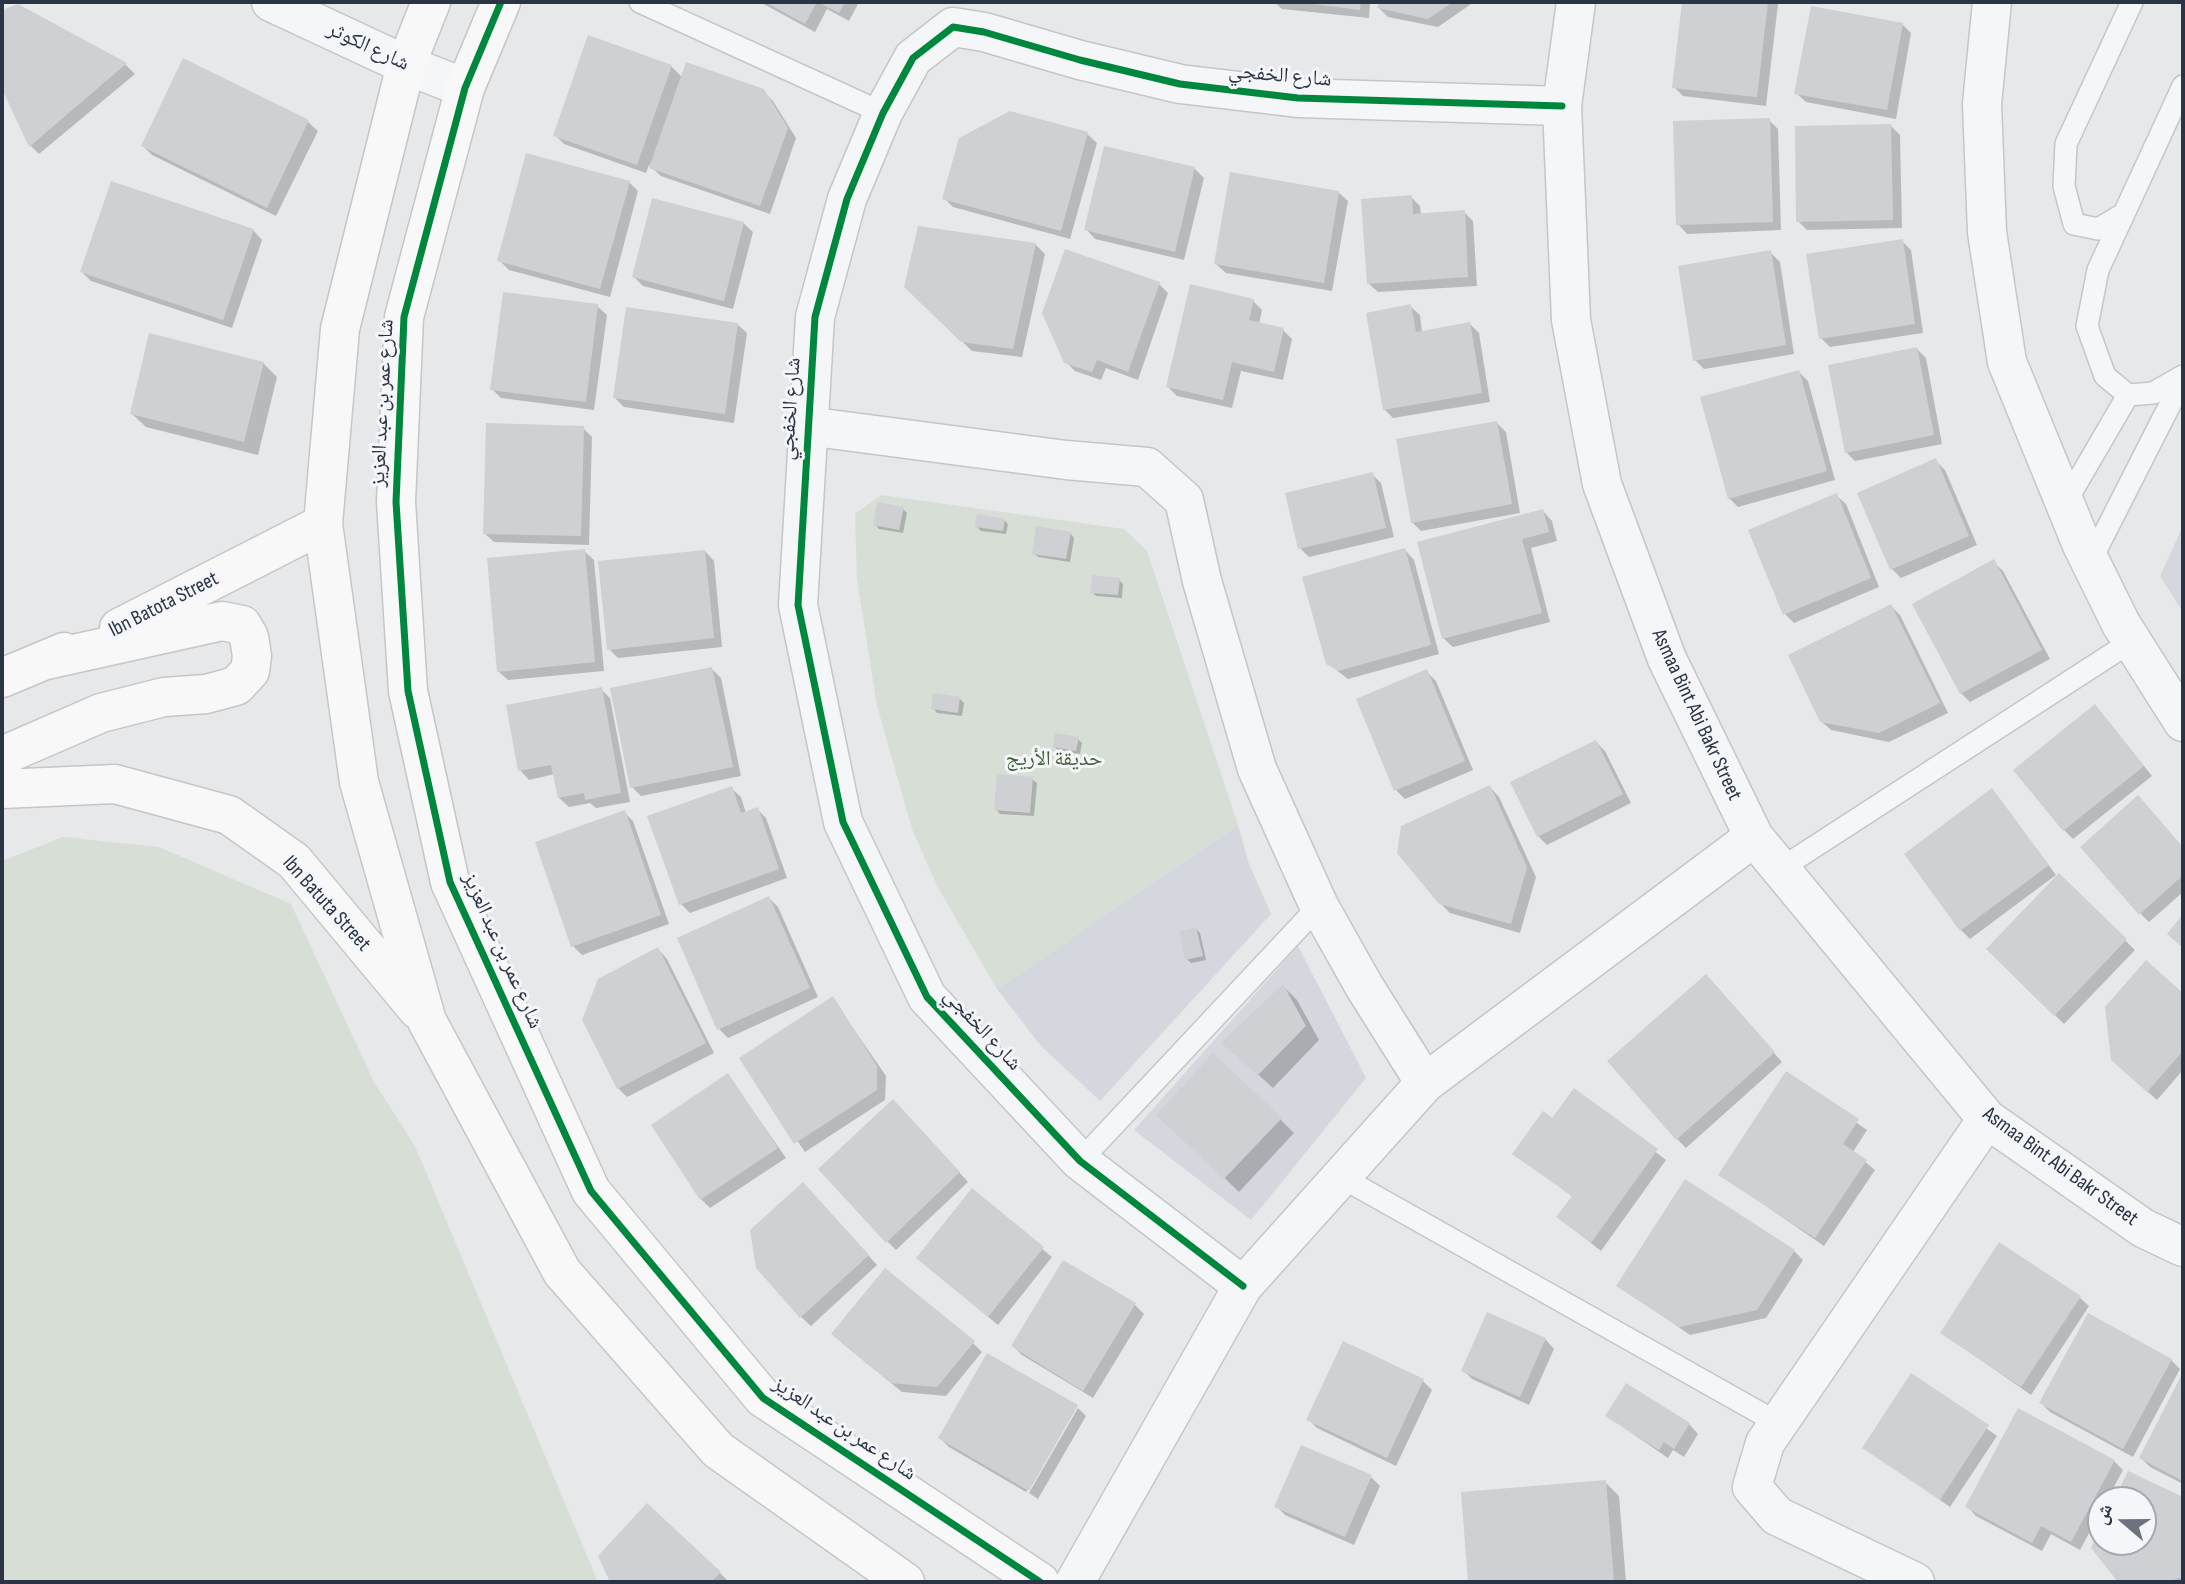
<!DOCTYPE html>
<html>
<head>
<meta charset="utf-8">
<style>
	body { margin:0 }
	#map { position:relative; width:2185px; height:1584px; overflow:hidden; background:#e6e8ea; font-family:"Sofia Sans Condensed","Noto Naskh Arabic",sans-serif }
	canvas { display:block }
	.frame { position:absolute; inset:0; border:4px solid #2b3445; pointer-events:none }
	.north { position:absolute; left:2087px; top:1486px; width:70px; height:70px; box-sizing:border-box; background:#f4f6f9; border:2px solid #a4a8b1; border-radius:50%; rotate:290deg; font-size:19px; font-weight:700; line-height:28px; text-align:center; color:#2b3445 }
	.north::after { content:''; display:block; margin:auto; width:24px; height:32px; background:#6c737f; clip-path:polygon(50% 0,100% 100%,50% 72%,0 100%) }
</style>
</head>
<body>
<div id="map">
<canvas width="2185" height="1584"></canvas>
<div class="frame"></div>
<div class="north">ش</div>
</div>
<script>
const g = document.querySelector('canvas').getContext('2d');
g.lineJoin = 'round';
function fill(path, color) { g.fillStyle = color; g.fill(path, 'evenodd'); }
const toPath = rows => new Path2D(rows.map(r => 'M' + r).join(''));
function trace(path, color, width, dash) { g.strokeStyle = color; g.lineWidth = width; g.lineCap = dash ? 'butt' : 'round'; g.setLineDash(dash || []); g.stroke(path); }
function write(font, color, halo, rows, align = 'center') {
  g.font = font + ' "Sofia Sans Condensed","Noto Naskh Arabic",sans-serif'; g.lineWidth = 6; g.setLineDash([]); g.textBaseline = 'middle'; g.strokeStyle = halo; g.fillStyle = color; for (const [text, x, y, turn = 0] of rows) {
    g.save(); g.translate(x, y); g.rotate((+turn || 0) * Math.PI / 180); g.textAlign = isNaN(turn) ? turn : align; if (halo) g.strokeText(text, 0, 0); g.fillText(text, 0, 0); g.restore();
  }
}
const built = toPath([
	[2183,526,2183,612,2160,576],
	[1238,825,1249,864,1271,914,1100,1101,1040,1045,997,989],
	[1298,946,1366,1078,1251,1220,1134,1130]
]);
const green = toPath([
	[881,495,1124,529,1147,551,1238,825,997,989,937,886,912,829,877,706,857,579,855,514],
	[63,837,159,847,291,904,374,1082,415,1146,598,1582,2,1582,2,861]
]);
const shadow = toPath([
	[760,2,859,2,849,21,827,9,815,32],
	[1274,2,1370,2,1369,18,1282,9],
	[1380,2,1474,2,1438,27,1388,17,1379,8],
	[1684,2,1778,4,1766,106,1683,96,1674,87],
	[18,6,126,65,135,74,39,154,31,146,2,85,2,12],
	[1902,24,1911,33,1896,119,1806,102,1796,93],
	[184,61,308,122,318,131,276,216,152,155,143,146],
	[671,66,683,78,763,91,773,101,796,138,770,214,661,176,649,165,646,173,564,144,555,135],
	[1769,120,1778,129,1781,230,1687,234,1678,224],
	[1891,126,1900,135,1902,228,1807,230,1798,221],
	[1087,134,1097,143,1070,239,953,207,944,198],
	[1106,148,1195,169,1204,178,1184,260,1095,239,1086,229],
	[629,182,638,191,610,297,509,270,499,260],
	[1338,192,1348,201,1332,291,1226,273,1216,264],
	[1411,197,1420,206,1421,215,1464,212,1473,221,1477,286,1378,292,1368,283],
	[743,223,753,232,733,309,643,286,634,277],
	[919,228,1036,245,1045,254,1022,357,972,351,906,287],
	[253,230,262,240,232,328,91,281,82,272],
	[1902,241,1911,250,1923,333,1830,347,1821,338],
	[1770,252,1780,262,1794,354,1704,369,1695,360],
	[1159,284,1168,293,1138,380,1106,368,1101,380,1075,371,1066,362],
	[1253,301,1262,310,1259,324,1283,330,1292,339,1283,380,1241,371,1232,408,1177,396,1168,387],
	[597,306,607,315,594,410,501,398,492,389],
	[1410,306,1420,315,1422,332,1470,324,1479,333,1490,402,1393,418,1384,409],
	[737,324,747,333,734,423,624,407,615,398],
	[1917,349,1926,358,1942,444,1855,461,1846,452],
	[263,363,277,377,258,455,146,427,131,413],
	[1799,372,1808,381,1835,480,1738,507,1729,498],
	[1497,423,1506,432,1520,513,1421,531,1412,522],
	[583,428,592,437,589,545,494,542,484,533],
	[1935,460,1945,470,1977,545,1901,578,1892,569],
	[1372,474,1381,483,1394,537,1309,557,1300,548],
	[1836,495,1846,504,1879,587,1794,623,1785,614],
	[903,509,907,513,903,533,879,529,875,524],
	[1543,511,1552,521,1557,541,1531,548,1550,622,1453,647,1443,638],
	[1004,520,1008,524,1006,534,981,531,977,527],
	[1070,533,1074,538,1070,562,1038,557,1034,553],
	[1405,550,1414,560,1439,654,1348,679,1327,663],
	[584,551,594,560,604,671,508,680,498,671],
	[705,551,714,561,722,647,618,658,609,649],
	[1994,562,2003,571,2050,659,1970,702,1961,693],
	[1119,580,1123,584,1122,598,1096,596,1092,592],
	[1891,606,1900,615,1948,713,1889,742,1831,730,1821,721],
	[712,669,721,678,741,776,641,796,632,787],
	[1426,671,1436,681,1473,770,1405,799,1396,790],
	[601,689,610,698,630,802,596,808,590,803,569,807,559,798,555,774,529,780,520,770],
	[960,699,964,703,962,716,937,713,933,708],
	[2104,716,2152,776,2073,839,2064,830],
	[1078,739,1082,743,1080,754,1059,751,1055,747],
	[1596,742,1605,751,1631,803,1547,845,1538,836],
	[1032,779,1037,783,1034,816,1000,814,996,809],
	[1490,787,1499,797,1536,877,1520,933,1450,913,1440,903],
	[731,788,741,797,746,813,757,809,766,818,787,878,690,913,681,904],
	[1992,790,2056,875,1970,939,1961,930],
	[2147,807,2183,848,2183,892,2149,922,2140,913],
	[624,812,633,821,669,924,582,955,573,946],
	[2059,876,2135,950,2064,1024,1988,949],
	[769,898,778,907,818,997,728,1038,719,1029],
	[1196,929,1200,933,1206,960,1191,963,1187,959],
	[658,949,667,959,714,1053,627,1097,618,1088],
	[2146,963,2183,995,2183,1070,2157,1100,2122,1069],
	[1283,986,1297,1000,1319,1040,1273,1088,1223,1043],
	[1715,986,1782,1062,1686,1148,1677,1139],
	[833,999,886,1076,885,1100,805,1152,741,1059],
	[1787,1074,1867,1130,1853,1152,1875,1170,1824,1246,1721,1175],
	[728,1075,786,1158,710,1208,701,1199],
	[1574,1090,1666,1160,1601,1251,1558,1217,1573,1197,1515,1154,1553,1121],
	[902,1110,968,1182,896,1250,887,1241],
	[1280,1119,1294,1133,1239,1192,1173,1128],
	[972,1191,1052,1257,998,1325,918,1258],
	[812,1193,877,1265,811,1326,801,1317],
	[1794,1251,1803,1260,1766,1318,1690,1335,1619,1286],
	[2079,1297,2089,1306,2031,1395,1942,1333],
	[1135,1305,1144,1314,1093,1398,1022,1355,1013,1346],
	[1545,1339,1554,1349,1529,1405,1472,1379,1463,1370],
	[842,1343,973,1343,982,1352,946,1396,902,1392],
	[1344,1343,1423,1381,1432,1390,1396,1466,1317,1428,1308,1419],
	[988,1356,1077,1407,1026,1492,949,1447,940,1438],
	[2171,1360,2180,1369,2133,1457,2050,1412,2041,1403],
	[1912,1376,1997,1436,1950,1507,1864,1447],
	[2183,1376,2183,1484,2150,1467,2141,1458],
	[1078,1408,1086,1416,1038,1499,1029,1493],
	[1607,1416,1689,1424,1698,1434,1684,1457,1673,1450,1668,1458],
	[2114,1461,2123,1470,2107,1500,2101,1500,2101,1511,2080,1550,2051,1534,2042,1551,1976,1516,1967,1506],
	[2129,1473,2183,1499,2183,1582,2120,1582,2093,1548,2101,1531,2101,1542,2143,1542,2143,1500,2116,1500],
	[1371,1477,1380,1486,1354,1545,1285,1515,1276,1506],
	[1605,1482,1619,1496,1626,1582,1470,1582,1463,1494],
	[720,1573,729,1582,612,1581]
]);
const building = toPath([
	[765,2,817,2,805,24],
	[818,2,845,2,839,13],
	[1298,2,1361,2,1360,10],
	[1379,2,1453,2,1428,19,1377,8],
	[1682,2,1768,2,1757,97,1672,88],
	[18,4,127,63,29,147,2,89,2,10],
	[1811,6,1903,23,1887,110,1794,94],
	[588,35,672,65,637,165,553,136],
	[183,58,309,120,267,208,141,146],
	[686,62,764,89,788,128,760,206,649,168],
	[1010,111,1088,132,1061,231,942,199,959,138],
	[1770,118,1773,222,1676,225,1673,121],
	[1891,124,1893,220,1796,222,1795,126],
	[1104,146,1195,167,1175,252,1084,230],
	[526,153,630,181,600,289,497,261],
	[1230,172,1339,191,1324,283,1214,264],
	[111,181,254,229,223,320,80,272],
	[1412,195,1413,214,1465,210,1468,277,1367,284,1361,199],
	[652,198,744,222,724,301,632,277],
	[918,226,1036,243,1013,349,961,342,904,287],
	[1903,239,1915,324,1819,339,1806,254],
	[1065,249,1160,282,1128,372,1097,360,1092,372,1064,363,1042,313],
	[1771,250,1786,345,1693,361,1678,266],
	[1190,284,1254,299,1249,320,1284,328,1274,372,1232,362,1223,400,1166,387],
	[503,292,598,304,586,402,490,390],
	[1411,304,1416,332,1470,322,1482,393,1383,410,1366,313],
	[626,307,738,323,725,414,613,398],
	[149,333,264,362,244,442,130,414],
	[1917,347,1934,435,1845,453,1828,365],
	[1799,370,1827,471,1728,499,1700,397],
	[1497,421,1512,504,1411,523,1396,439],
	[486,423,584,426,581,536,483,534],
	[1936,458,1969,536,1890,570,1857,493],
	[1373,472,1386,528,1298,549,1285,493],
	[1837,493,1871,578,1783,615,1748,530],
	[877,502,904,507,899,530,873,525],
	[1543,509,1549,532,1522,539,1542,613,1442,639,1417,542],
	[977,514,1005,519,1003,531,975,527],
	[1036,526,1071,532,1066,559,1032,554],
	[1405,548,1431,645,1338,671,1326,664,1302,577],
	[585,549,595,662,497,672,487,558],
	[705,550,714,638,607,650,598,561],
	[1994,559,2042,650,1960,694,1912,604],
	[1092,575,1120,578,1118,595,1090,593],
	[1891,604,1940,703,1879,733,1820,722,1788,655],
	[712,667,733,767,630,788,610,688],
	[1427,669,1465,761,1394,791,1356,699],
	[602,687,621,793,585,800,584,793,558,798,551,765,518,771,506,705],
	[933,693,960,697,958,713,931,709],
	[2095,704,2144,766,2063,831,2013,770],
	[1055,733,1079,737,1076,751,1053,747],
	[1596,740,1623,794,1537,837,1510,782],
	[997,774,1033,777,1030,813,994,810],
	[1490,785,1527,867,1511,924,1439,904,1397,853,1401,826],
	[732,786,741,813,758,807,779,869,679,905,647,816],
	[1992,788,2049,865,1960,931,1904,854],
	[2138,795,2183,847,2183,875,2139,915,2080,847],
	[625,810,661,915,571,947,535,842],
	[2059,873,2127,939,2054,1016,1986,949],
	[769,896,810,988,717,1030,677,938],
	[2183,914,2183,948,2167,934],
	[1196,927,1203,956,1185,960,1179,931],
	[658,947,706,1043,617,1089,582,1020,598,979],
	[2146,960,2183,993,2183,1051,2147,1092,2111,1060,2105,1007],
	[1706,974,1775,1052,1676,1140,1607,1061],
	[1283,984,1306,1026,1258,1075,1221,1043],
	[833,996,877,1066,877,1090,794,1144,739,1058],
	[1213,1053,1282,1118,1224,1179,1156,1115],
	[1786,1071,1859,1119,1843,1144,1867,1160,1815,1238,1718,1175],
	[728,1073,778,1148,700,1200,651,1125],
	[1574,1088,1658,1149,1591,1243,1556,1217,1572,1196,1512,1154,1543,1111,1552,1118],
	[893,1099,960,1172,886,1243,818,1169],
	[1685,1179,1795,1250,1757,1310,1679,1327,1616,1286],
	[803,1182,869,1255,800,1318,756,1268,750,1230],
	[972,1188,1044,1247,988,1317,916,1258],
	[1999,1242,2081,1296,2021,1387,1940,1333],
	[1063,1260,1136,1303,1083,1391,1011,1346],
	[885,1268,975,1341,937,1387,891,1383,831,1334],
	[1487,1312,1546,1338,1520,1397,1461,1371],
	[2088,1313,2172,1359,2123,1449,2039,1403],
	[1343,1341,1424,1379,1387,1458,1306,1420],
	[987,1353,1078,1405,1029,1491,938,1438],
	[2183,1372,2183,1481,2139,1458],
	[1911,1373,1989,1425,1940,1500,1862,1448],
	[1626,1383,1690,1423,1674,1449,1664,1442,1659,1450,1605,1416],
	[2018,1408,2115,1460,2071,1542,2041,1526,2032,1543,1965,1507],
	[1301,1445,1372,1475,1345,1537,1274,1507],
	[2128,1471,2183,1497,2183,1577,2166,1582,2118,1582,2091,1548,2101,1527,2101,1542,2143,1542,2143,1500,2114,1500],
	[1606,1480,1614,1582,1468,1582,1461,1492],
	[647,1503,721,1572,711,1582,610,1582,598,1556]
]);
const lane = toPath([
	[640,2,883,113],
	[2183,86,2098,270,2087,326,2105,376,2128,395,2153,393,2183,376],
	[2120,216,2098,229,2074,224,2064,186,2066,144,2132,2],
	[2064,505,2128,395],
	[2090,562,2183,379],
	[1780,869,2132,641],
	[1080,1161,1319,906],
	[1341,1177,1778,1423]
]);
const street = toPath([
	[271,2,406,65,465,88],
	[1576,2,1562,106,1571,320,1602,484,1667,659,1754,837,1987,1119,2143,1228,2183,1247],
	[1992,2,1982,104,1987,232,2007,362,2082,545,2121,624,2183,722],
	[807,426,1066,460,1147,467,1184,500,1202,581,1257,769,1319,906,1364,986,1425,1083],
	[1243,1286,1080,1161,927,997,843,822,798,605,815,317,847,199,883,113,913,58,953,27,984,32,1080,60,1180,84,1298,98,1562,106],
	[1075,1582,1243,1286,1425,1083,1754,837],
	[1915,1582,1777,1516,1752,1487,1765,1443,1987,1119]
]);
const secondary = toPath([
	[431,2,406,65,340,329,323,524,359,782,427,1021,562,1272,718,1450,905,1582],
	[501,2,465,88,404,317,396,502,408,691,450,882,591,1191,763,1398,1040,1582],
	[119,628,323,524],
	[2,678,64,652],
	[2,756,101,713,164,697,206,694,236,686,250,671,252,656,249,637,242,625,222,621,42,661],
	[2,789,115,784,229,815,294,861,418,1010]
]);
const cycleway = toPath([
	[501,2,465,88,404,317,396,502,408,691,450,882,591,1191,763,1398,1040,1582],
	[1243,1286,1080,1161,927,997,843,822,798,605,815,317,847,199,883,113,913,58,953,27,984,32,1080,60,1180,84,1298,98,1562,106]
]);
const streetNames = [
	["شارع الكوثر",368,47,25],
	["شارع الخفجي",1280,76,5],
	["شارع عمر بن عبد العزيز",383,403,-87],
	["شارع الخفجي",791,409,-86],
	["Ibn Batota Street",164,605,-27],
	["Asmaa Bint Abi Bakr Street",1696,715,65],
	["Ibn Batuta Street",326,904,48],
	["شارع عمر بن عبد العزيز",502,951,66],
	["شارع الخفجي",982,1030,47],
	["Asmaa Bint Abi Bakr Street",2060,1167,36],
	["شارع عمر بن عبد العزيز",844,1429,34]
];
const parkNames = [
	["حديقة الأريج",1054,760]
];
fill(built, '#d4d7dd');
fill(green, '#d6ded6');
fill(shadow, '#0003');
fill(building, '#ced0d3');
trace(lane, '#c4c6c8', 24);
trace(street, '#c4c6c8', 41);
trace(secondary, '#c4c6c8', 41);
trace(lane, '#f5f6f7', 21);
trace(street, '#f5f6f7', 38);
trace(secondary, '#f8f8f8', 38);
trace(cycleway, '#00873e', 7);
write('21px', '#2b3445', '#f4f6f9', streetNames);
write('21px', '#3f6138', '#f4f6f9', parkNames);
</script>
</body>
</html>
